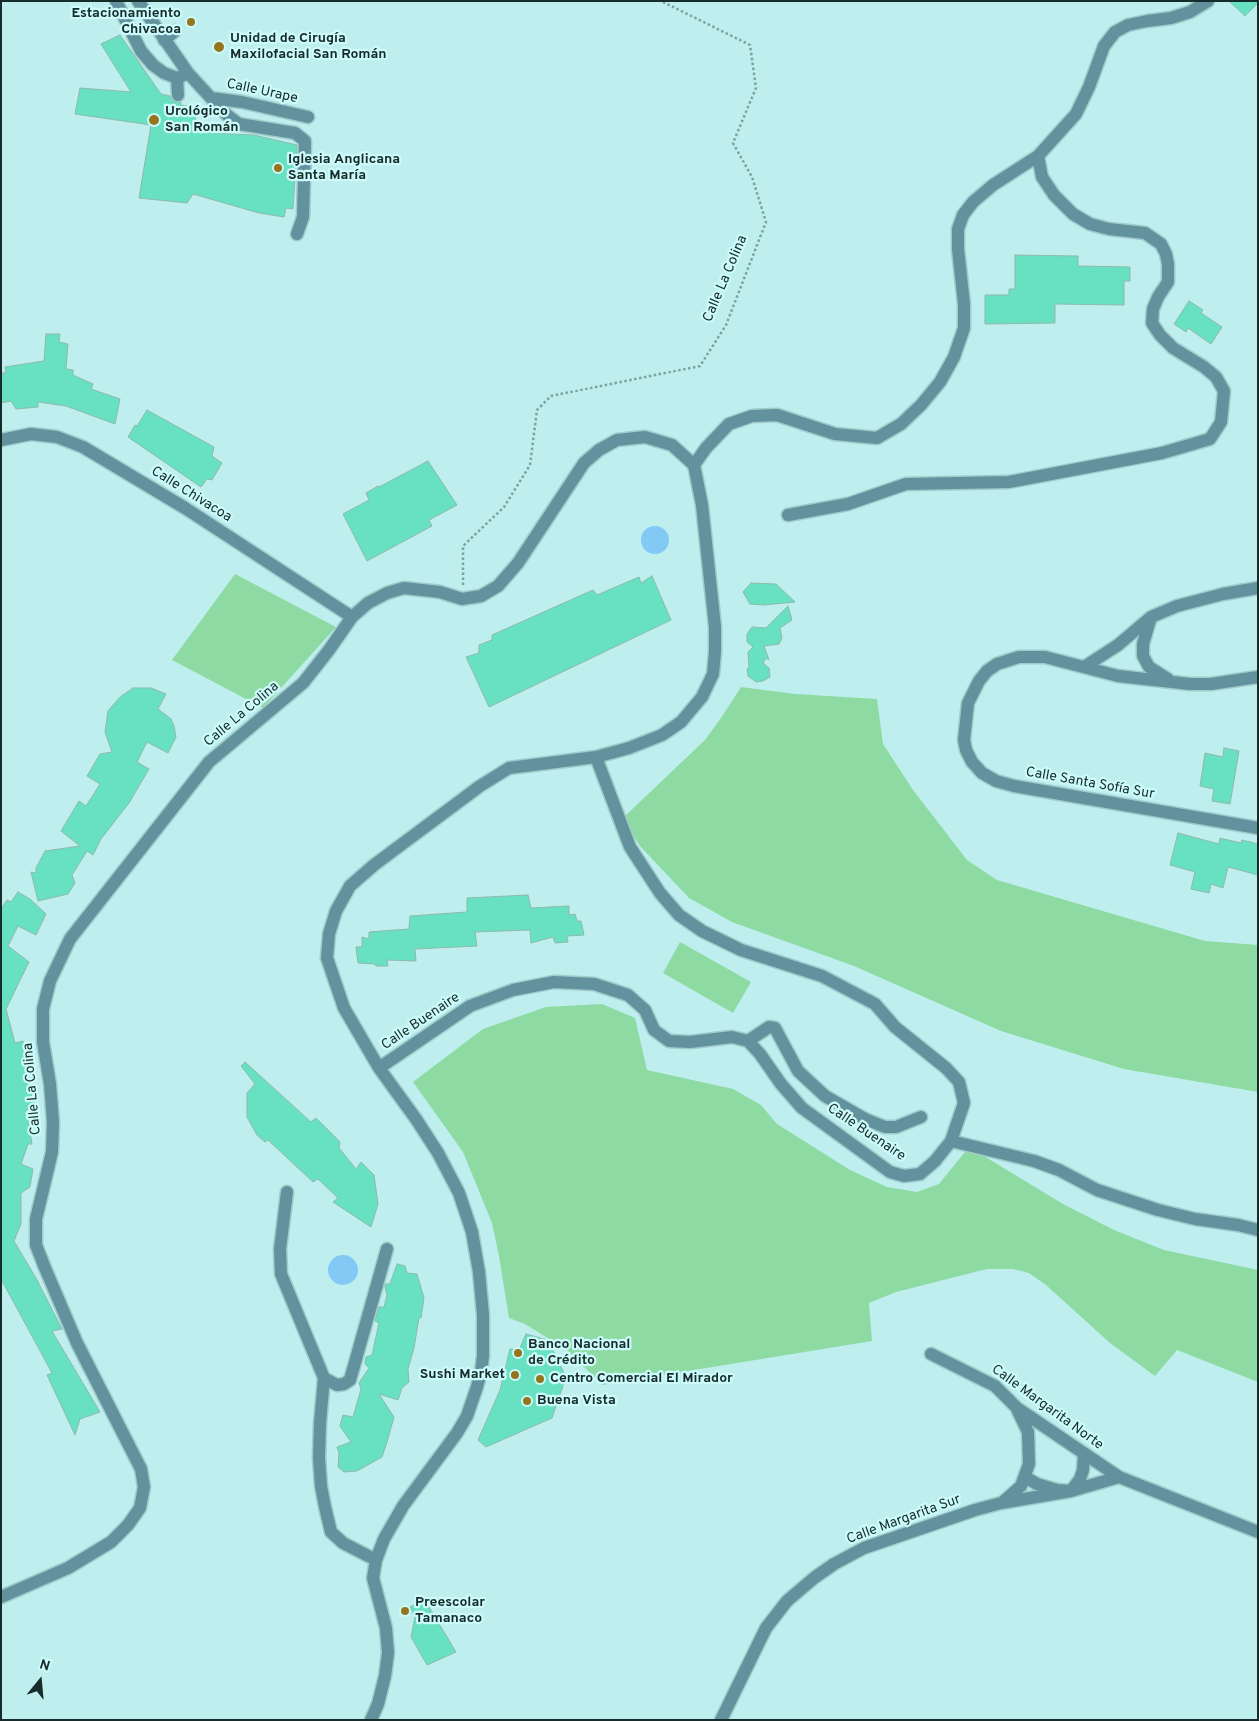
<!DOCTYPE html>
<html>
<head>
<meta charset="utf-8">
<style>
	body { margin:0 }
	#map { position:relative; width:1259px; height:1721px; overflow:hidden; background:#beeeed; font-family:Overpass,sans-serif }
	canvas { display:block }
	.frame { position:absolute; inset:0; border:2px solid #182b2b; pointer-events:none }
	.north { position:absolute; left:15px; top:1656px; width:50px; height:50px; -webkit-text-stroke:4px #cbfbfa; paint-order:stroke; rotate:17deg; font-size:14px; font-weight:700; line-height:20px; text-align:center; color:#182b2b }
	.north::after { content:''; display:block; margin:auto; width:18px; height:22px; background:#182b2b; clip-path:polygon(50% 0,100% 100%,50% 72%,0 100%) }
</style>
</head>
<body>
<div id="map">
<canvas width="1259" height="1721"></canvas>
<div class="frame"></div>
<div class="north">N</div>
</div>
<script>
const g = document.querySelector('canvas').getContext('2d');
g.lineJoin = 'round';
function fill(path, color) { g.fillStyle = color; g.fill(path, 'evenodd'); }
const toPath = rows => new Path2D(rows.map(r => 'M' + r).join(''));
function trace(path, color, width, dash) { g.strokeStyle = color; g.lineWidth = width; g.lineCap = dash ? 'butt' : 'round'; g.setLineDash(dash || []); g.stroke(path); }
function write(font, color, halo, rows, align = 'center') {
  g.font = font + ' Overpass,sans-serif'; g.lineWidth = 4.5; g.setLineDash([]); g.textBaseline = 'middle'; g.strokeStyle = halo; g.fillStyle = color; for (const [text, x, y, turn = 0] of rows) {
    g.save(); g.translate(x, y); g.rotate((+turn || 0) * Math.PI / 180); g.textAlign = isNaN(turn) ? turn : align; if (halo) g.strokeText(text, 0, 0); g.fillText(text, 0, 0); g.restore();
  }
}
const green = toPath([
	[235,574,336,627,263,708,172,660],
	[741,687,795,694,877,699,883,744,913,790,967,860,997,880,1205,941,1258,945,1258,1092,1124,1069,1001,1031,854,966,732,922,689,898,640,846,628,827,624,817,705,740,721,718],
	[680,942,751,982,733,1013,663,973],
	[602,1004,635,1018,647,1070,733,1089,761,1105,777,1124,850,1170,887,1187,917,1192,939,1184,969,1147,1063,1204,1114,1230,1164,1250,1258,1270,1258,1382,1177,1350,1155,1376,1110,1343,1046,1285,1029,1273,1013,1269,987,1269,896,1292,869,1303,872,1341,602,1385,567,1350,525,1324,509,1318,499,1256,492,1223,463,1152,413,1082,483,1029,546,1007]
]);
const water = toPath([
	'641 540a14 14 0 1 1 28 0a14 14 0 1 1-28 0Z',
	'328 1270a15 15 0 1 1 30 0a15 15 0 1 1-30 0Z'
]);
const building = toPath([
	[1229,1,1258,1,1258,3,1245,16,1229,1],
	[120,35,161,94,170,96,174,102,181,102,180,105,197,107,194,132,254,135,297,145,293,209,286,208,284,217,259,213,193,194,187,203,139,198,151,125,75,114,80,88,131,92,101,44,120,35],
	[1015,255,1078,256,1078,266,1130,267,1130,281,1124,281,1124,305,1055,304,1055,323,985,324,985,295,1009,295,1009,289,1015,289,1015,255],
	[1189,301,1203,310,1201,313,1222,327,1211,344,1188,328,1186,332,1174,324,1189,301],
	[46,334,60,334,59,342,68,344,66,369,73,370,73,375,93,384,91,389,120,399,115,424,66,406,38,402,38,407,16,409,11,401,1,403,1,373,6,373,5,367,44,361,46,334],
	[147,410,214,447,212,456,222,463,212,480,207,479,201,487,128,437,135,425,137,426,147,410],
	[428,461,457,505,429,520,432,526,367,561,343,514,369,500,366,493,378,486,379,487,428,461],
	[652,576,671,620,489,707,466,657,479,653,479,645,492,640,492,635,593,590,597,595,639,577,641,583,652,576],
	[751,583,776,584,795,602,764,605,750,604,743,592,751,583],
	[788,606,792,620,780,628,782,638,779,644,764,646,769,660,766,658,763,663,769,668,770,677,763,681,756,682,748,676,747,669,749,667,748,652,753,647,747,642,747,634,752,627,766,628,788,606],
	[133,688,151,688,166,694,158,709,171,719,174,726,176,737,168,753,147,742,137,762,149,769,129,803,101,839,93,855,87,851,72,875,75,883,68,894,38,901,31,872,36,873,36,868,45,851,80,846,61,831,79,801,86,806,100,784,87,776,100,754,112,752,105,732,108,711,120,697,133,688],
	[1224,748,1239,751,1230,804,1212,801,1214,789,1200,786,1205,753,1223,757,1224,748],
	[1178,833,1219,844,1220,838,1241,843,1242,840,1258,844,1258,875,1228,867,1223,888,1211,884,1209,893,1191,889,1195,872,1170,865,1178,833],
	[18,892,30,899,46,914,36,935,18,926,8,946,29,962,6,1009,15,1043,23,1041,31,1073,24,1074,36,1108,26,1110,32,1144,28,1144,21,1164,33,1169,30,1187,21,1193,21,1224,14,1241,36,1278,62,1329,52,1331,100,1412,80,1419,75,1435,47,1375,52,1373,1,1279,1,909,7,900,11,902,18,892],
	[528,895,531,908,569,906,569,915,575,914,577,921,581,921,584,935,567,936,568,942,555,943,553,937,531,943,530,930,475,932,477,946,415,949,416,961,387,960,388,966,376,966,375,964,358,963,356,947,362,947,362,937,369,939,369,932,409,929,410,916,467,912,467,898,528,895],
	[245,1062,311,1122,316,1118,340,1142,339,1148,356,1169,361,1162,374,1175,378,1204,371,1227,333,1202,338,1198,318,1179,313,1182,268,1140,265,1142,257,1135,247,1117,247,1093,255,1084,241,1066,245,1062],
	[397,1264,405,1266,407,1273,417,1274,424,1298,421,1318,419,1318,414,1348,408,1369,409,1382,402,1388,398,1400,379,1394,394,1417,387,1442,382,1457,357,1471,344,1472,338,1467,339,1453,337,1447,351,1442,340,1426,343,1415,353,1417,361,1389,359,1383,369,1368,365,1364,366,1357,372,1355,379,1323,375,1321,379,1307,384,1307,387,1295,385,1287,385,1284,390,1284,397,1264],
	[526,1334,548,1340,566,1377,552,1418,486,1447,478,1440,500,1390,510,1349,519,1350,526,1334],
	[425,1600,456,1652,427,1665,411,1637,415,1617,410,1607,425,1600]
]);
const path = toPath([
	[463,585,463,546,504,507,530,465,537,410,551,396,700,366,726,325,766,222,752,177,733,143,756,88,750,45,661,1]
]);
const minor = toPath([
	[116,1,141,51,153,65,164,73,177,78],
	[138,1,188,73,211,98,242,102,308,117],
	[164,40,175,31],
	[178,95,177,78,184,75],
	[211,98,227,115,239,124,295,133,305,141,303,217,297,234],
	[1,440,31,434,57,437,83,447,185,508,352,617],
	[694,465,706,448,729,424,752,416,777,415,835,434,877,438,901,424,921,405,940,382,954,357,964,328,964,304,958,249,958,229,963,215,973,202,993,185,1038,156,1076,114,1089,87,1104,46,1115,32,1128,25,1147,21,1171,18,1190,12,1208,1],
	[788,515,848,504,906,484,1009,482,1162,453,1210,439,1221,422,1224,391,1216,377,1204,367,1173,348,1160,335,1152,323,1153,309,1158,297,1168,282,1168,264,1166,254,1161,244,1145,233,1109,229,1090,224,1073,214,1054,195,1042,177,1038,156],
	[1084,667,1118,645,1151,617],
	[1258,677,1211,684,1190,684,1118,676,1045,657,1019,657,997,664,987,671,979,681,968,703,964,740,966,750,972,762,982,773,996,781,1014,786,1258,828],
	[1168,679,1149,667,1143,656,1143,644,1151,617,1177,606,1223,594,1258,588],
	[748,1041,769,1027,775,1028,798,1071,825,1096,865,1119,885,1127,896,1127,921,1117],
	[379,1068,470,1006,513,990,554,982,594,984,628,995,645,1010,654,1030,669,1041,690,1042,732,1037,748,1041,760,1054,781,1084,802,1108,890,1172,904,1176,920,1174,935,1161,951,1141,964,1103,959,1082,946,1068,895,1027,875,1004,822,976,741,950,702,931,679,915,660,893,630,847,596,757],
	[951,1141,1034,1161,1059,1170,1097,1190,1158,1210,1195,1219,1238,1225,1258,1230],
	[287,1192,280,1249,281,1274,324,1378,320,1423,319,1458,321,1486,325,1507,331,1532,343,1543,376,1560],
	[931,1354,995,1386,1017,1408,1119,1477,1258,1532],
	[324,1378,337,1385,344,1384,350,1380,387,1249],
	[1025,1477,1037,1484,1057,1490,1071,1491,1080,1479,1083,1470,1084,1454],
	[1003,1502,1021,1486,1029,1464,1028,1432,1017,1409],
	[1,1597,68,1568,111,1542,128,1525,140,1508,144,1487,141,1469,77,1343,45,1268,36,1245,36,1219,52,1152,53,1122,50,1084,43,1042,43,1009,50,981,70,939,209,762,303,683,329,650,352,617,368,603,387,593,404,588,440,592,462,599,481,596,498,586,518,563,584,463,599,450,617,440,645,437,672,445,694,465,702,505,715,627,715,652,713,674,702,697,681,722,662,735,629,748,596,757,509,768,480,786,374,865,350,886,336,911,329,934,327,958,344,1008,379,1068,416,1119,438,1153,459,1193,472,1232,479,1272,483,1315,483,1356,481,1372,477,1387,467,1416,457,1433,403,1506,384,1539,376,1560,373,1578,386,1628,388,1653,385,1676,378,1704,371,1720],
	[721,1720,766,1628,787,1601,814,1578,834,1564,864,1548,975,1510,1001,1503,1071,1491,1119,1477]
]);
const markers = [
	[191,22,5,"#94751c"],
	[219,47,6,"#94751c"],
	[154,120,6,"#94751c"],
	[278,168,5,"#94751c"],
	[518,1353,5,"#94751c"],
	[515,1375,5,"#94751c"],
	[540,1379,5,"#94751c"],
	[527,1401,5,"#94751c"],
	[405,1611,5,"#94751c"]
];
const poiNames = [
	["Estacionamiento",181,14,"right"],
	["Chivacoa",181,30,"right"],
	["Unidad de Cirugía",230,39],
	["Maxilofacial San Román",230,55],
	["Urológico",165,112],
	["San Román",165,128],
	["Iglesia Anglicana",288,160],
	["Santa María",288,176],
	["Banco Nacional",528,1345],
	["de Crédito",528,1361],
	["Sushi Market",505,1375,"right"],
	["Centro Comercial El Mirador",550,1379],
	["Buena Vista",537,1401],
	["Preescolar",415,1603],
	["Tamanaco",415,1619]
];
const streetNames = [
	["Calle Urape",262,92,12],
	["Calle La Colina",726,279,-67],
	["Calle Chivacoa",191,495,32],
	["Calle La Colina",242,715,-40],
	["Calle Santa Sofía Sur",1090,784,10],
	["Calle Buenaire",421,1022,-34],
	["Calle La Colina",33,1089,-95],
	["Calle Buenaire",866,1133,34],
	["Calle Margarita Norte",1047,1408,36],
	["Calle Margarita Sur",904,1520,-20]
];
fill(green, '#8ddba2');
fill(water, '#82c9f6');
fill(building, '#67e1c1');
trace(building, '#8eb9ab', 1);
trace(minor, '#a0cbca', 15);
trace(path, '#7da2a1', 2.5, [2.5, 2.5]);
trace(minor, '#63929f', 12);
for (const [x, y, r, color] of markers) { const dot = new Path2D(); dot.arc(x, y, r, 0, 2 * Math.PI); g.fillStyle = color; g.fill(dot); trace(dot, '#cbfbfa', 2); }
write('bold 14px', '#182b2b', '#cbfbfa', poiNames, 'left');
write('14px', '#182b2b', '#cbfbfa', streetNames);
</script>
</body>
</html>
